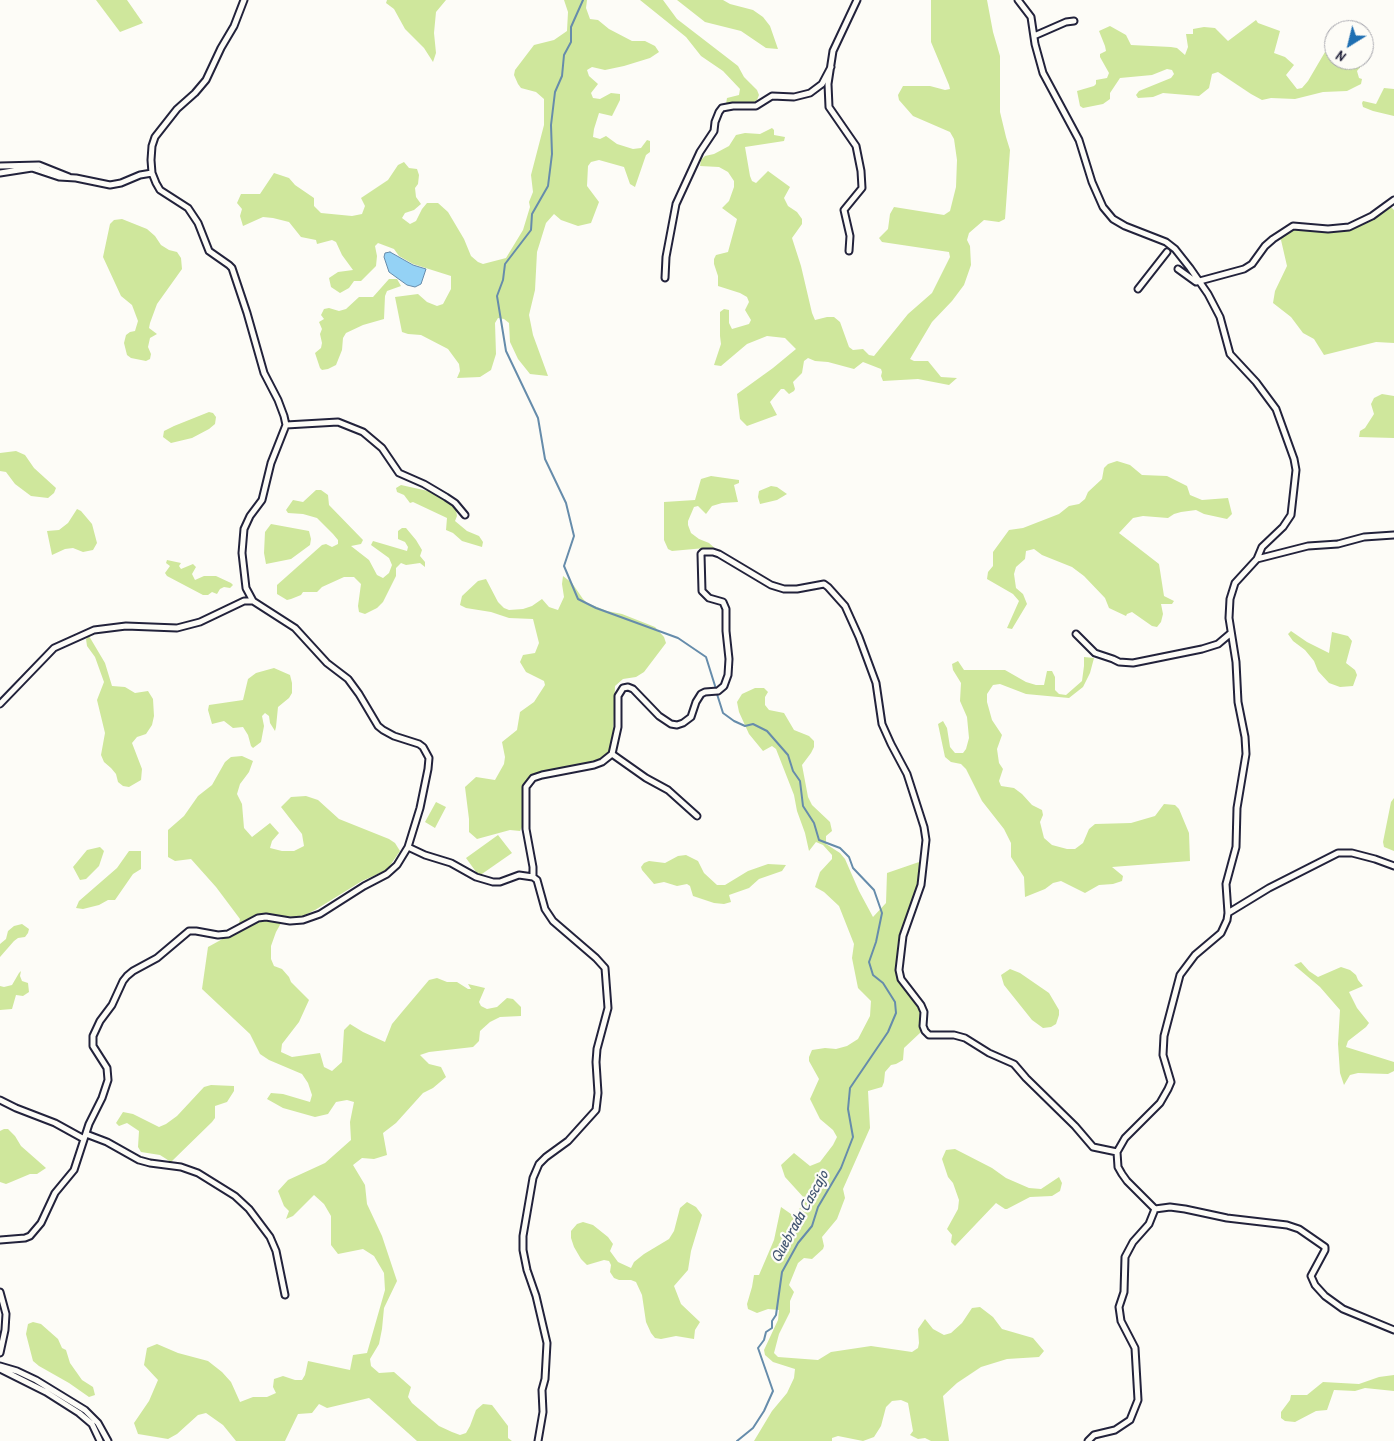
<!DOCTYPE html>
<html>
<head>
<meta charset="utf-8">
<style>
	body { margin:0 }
	#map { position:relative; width:1394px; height:1441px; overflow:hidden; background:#fdfcf7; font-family:"Patrick Hand",sans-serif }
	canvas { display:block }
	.north { position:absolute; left:1324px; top:20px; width:50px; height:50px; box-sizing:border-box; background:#fdfcf7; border:1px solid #a5a5ac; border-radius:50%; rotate:216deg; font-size:14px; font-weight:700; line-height:20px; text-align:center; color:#22223b }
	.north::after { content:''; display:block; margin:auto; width:18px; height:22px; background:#1f6fb2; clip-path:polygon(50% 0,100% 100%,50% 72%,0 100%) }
</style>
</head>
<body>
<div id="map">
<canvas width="1394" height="1441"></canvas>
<div class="north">N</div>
</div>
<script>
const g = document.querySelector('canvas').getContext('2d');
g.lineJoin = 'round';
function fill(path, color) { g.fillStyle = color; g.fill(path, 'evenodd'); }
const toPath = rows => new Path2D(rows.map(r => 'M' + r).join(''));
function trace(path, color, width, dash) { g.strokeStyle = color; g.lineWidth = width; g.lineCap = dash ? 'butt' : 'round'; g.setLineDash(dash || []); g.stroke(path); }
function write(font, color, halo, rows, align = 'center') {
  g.font = font + ' "Patrick Hand",sans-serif'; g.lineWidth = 4.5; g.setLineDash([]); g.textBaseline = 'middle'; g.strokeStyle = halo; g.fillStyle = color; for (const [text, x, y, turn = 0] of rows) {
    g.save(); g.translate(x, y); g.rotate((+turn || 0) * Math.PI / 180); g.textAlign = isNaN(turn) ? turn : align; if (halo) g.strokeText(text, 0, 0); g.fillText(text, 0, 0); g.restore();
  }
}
const green = toPath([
	[96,0,127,0,143,23,120,32],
	[387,0,446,0,436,12,434,33,436,53,433,62,424,48,405,29,394,9,386,3],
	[564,0,587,0,586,8,590,19,598,20,609,29,632,41,645,41,655,46,659,52,650,58,624,66,605,70,592,67,587,70,589,76,598,84,591,93,593,98,600,99,611,93,620,94,620,100,612,116,599,113,594,129,593,137,600,139,606,136,617,144,633,149,641,148,647,140,650,141,650,152,646,155,635,187,630,184,624,167,599,160,591,162,588,166,587,186,599,202,591,223,578,226,561,220,554,214,546,223,537,252,535,290,529,315,533,335,548,376,530,374,518,359,510,342,509,323,504,319,498,318,495,323,496,354,491,370,480,377,457,378,460,371,459,364,448,349,421,335,408,334,402,332,395,297,418,294,427,302,437,306,443,304,451,289,451,276,413,264,399,256,394,249,378,243,375,246,377,256,376,266,361,281,354,281,349,288,340,293,331,287,329,278,338,272,353,270,342,255,336,242,332,240,317,244,316,240,301,237,289,222,273,218,263,217,243,226,240,216,242,209,237,203,241,194,260,194,274,173,289,178,295,185,314,198,314,206,321,213,352,216,362,214,365,206,361,198,388,180,398,165,404,162,409,168,417,169,419,175,418,184,415,188,416,197,421,204,414,210,405,213,402,218,410,224,416,221,422,209,427,203,438,203,448,212,464,239,471,256,478,262,483,264,506,258,523,230,530,207,529,202,533,192,531,175,544,125,544,99,536,92,521,88,518,84,514,75,515,70,534,45,554,40,567,31,568,12],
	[640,0,663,0,677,19,738,66,744,77,757,90,759,95,757,100,752,104,746,105,726,104,727,98,739,95,740,89,723,71,701,56,686,37],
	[677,0,723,0,730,4,753,10,763,17,770,26,778,49,766,48,741,31,705,22],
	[931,0,987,0,993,32,1000,56,1000,112,1006,137,1010,150,1005,219,999,222,984,220,969,233,967,240,970,246,971,265,964,285,952,301,932,322,910,359,914,361,928,361,941,377,957,378,949,385,918,379,883,381,881,376,882,372,881,369,863,362,854,369,828,362,815,361,808,358,804,361,802,373,793,382,795,389,794,391,789,394,784,389,781,389,770,402,777,415,747,426,740,419,737,394,773,368,796,349,785,338,767,336,747,344,721,366,714,365,721,344,720,336,720,312,724,309,729,310,729,323,732,329,749,324,751,320,745,310,749,302,747,297,740,293,718,286,718,276,714,264,714,259,716,255,728,252,737,219,722,208,729,201,734,187,734,181,728,172,719,167,700,166,701,160,705,156,714,154,729,146,736,135,745,133,760,134,772,128,774,130,774,135,785,137,784,141,745,147,750,176,752,181,756,183,768,171,790,187,784,198,788,206,797,212,802,219,802,224,792,238,801,266,812,313,815,320,827,317,834,317,840,322,849,347,853,350,863,349,869,355,874,356,908,314,932,293,950,257,949,252,882,242,879,238,888,229,890,214,894,207,944,215,950,211,956,187,957,160,954,139,950,132,913,116,899,100,898,95,903,86,930,86,945,90,950,89,949,85,931,42],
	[1256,20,1258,23,1280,31,1274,53,1285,57,1294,65,1286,75,1297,89,1302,88,1308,81,1325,52,1331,57,1334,58,1334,60,1364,60,1364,57,1367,59,1357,71,1359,78,1362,79,1361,84,1347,91,1323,92,1295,99,1271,98,1262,100,1251,94,1218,72,1212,74,1209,88,1199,96,1163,93,1153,97,1138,98,1136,95,1139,91,1171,78,1174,74,1172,70,1167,69,1152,75,1120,78,1110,93,1110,99,1103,104,1083,108,1080,106,1077,91,1094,86,1096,84,1096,80,1107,78,1109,73,1100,57,1100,54,1106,51,1105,46,1099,31,1110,26,1126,35,1131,45,1171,47,1177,48,1185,55,1188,47,1186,34,1193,34,1193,29,1204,27,1215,28,1228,41],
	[1384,88,1394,89,1394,116,1373,111,1363,107,1362,103,1363,101,1376,104],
	[1387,203,1394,210,1394,343,1376,342,1324,355,1314,339,1303,333,1291,317,1273,303,1275,291,1287,266,1281,240,1277,235,1293,224,1337,228,1360,222],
	[122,219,147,229,155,236,161,245,169,250,177,252,181,258,182,269,157,304,150,323,149,328,157,334,150,338,148,347,151,354,150,359,146,361,131,358,127,355,124,343,126,335,130,332,135,331,138,321,132,305,121,296,103,257,110,224,114,220],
	[389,279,397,279,401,286,387,291,385,296,384,319,363,325,346,333,343,338,342,350,336,365,328,369,322,370,320,368,315,353,321,348,322,343,320,334,322,329,319,322,324,319,321,315,324,309,329,308,339,311,346,309,359,297,373,297],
	[1382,394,1394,396,1394,438,1359,437,1360,431,1365,428,1374,414,1371,404,1374,398],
	[209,412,213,413,216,417,215,424,209,429,192,438,171,443,163,437,164,431,174,426],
	[16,451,25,455,34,468,56,488,54,493,48,498,31,496,15,484,6,472,0,471,0,453],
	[1117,461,1130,465,1142,475,1167,476,1187,486,1190,495,1202,500,1228,498,1232,514,1227,519,1204,514,1196,510,1181,512,1174,514,1168,518,1143,516,1133,518,1119,533,1159,564,1164,596,1174,601,1172,604,1161,604,1163,614,1161,622,1157,627,1152,626,1132,612,1127,614,1126,616,1109,608,1105,598,1084,576,1072,567,1042,555,1034,549,1026,551,1025,559,1016,567,1014,574,1016,588,1023,594,1027,604,1012,629,1007,628,1019,601,1013,594,987,579,988,572,993,566,993,552,1009,530,1023,528,1059,514,1069,506,1079,504,1085,499,1088,492,1102,479,1104,468,1108,464],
	[711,476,739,480,739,483,734,485,738,502,722,503,712,506,706,514,698,506,694,507,688,521,688,525,691,533,699,539,709,543,719,552,705,548,672,551,668,549,664,540,664,502,695,500,701,479],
	[401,485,428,491,449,501,456,510,457,516,455,521,467,531,479,536,483,542,482,547,462,541,453,533,446,530,447,518,413,502,410,503,404,495,397,492,396,488],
	[771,486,777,487,787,494,777,500,760,504,758,497,759,491],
	[316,490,321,490,328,495,329,505,363,540,361,544,351,546,369,560,377,575,383,578,389,573,392,565,389,558,371,545,373,541,407,551,408,547,405,542,398,539,398,531,402,528,406,528,416,540,422,550,420,556,425,562,425,567,420,563,406,565,401,563,396,568,396,576,383,602,377,608,365,614,359,612,358,606,361,584,354,577,344,577,322,587,317,592,303,592,301,595,291,599,287,600,277,594,277,585,322,545,326,544,332,547,338,544,338,540,333,534,317,518,303,514,288,513,286,510,293,500,303,502],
	[77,509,81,511,92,524,97,543,93,550,83,552,73,548,65,549,52,555,47,531,59,530,68,523],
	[271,524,309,531,311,539,310,545,291,559,266,564,264,553,265,532],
	[167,560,181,563,179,566,181,569,193,564,196,567,192,574,195,580,204,576,216,576,231,583,233,585,230,588,224,587,220,589,217,594,212,592,208,595,203,595,167,576,165,573,170,566,166,563],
	[563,576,572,583,583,599,587,603,607,611,622,614,655,627,664,637,666,643,644,672,636,677,623,679,615,686,613,739,610,749,606,756,599,761,536,773,527,779,522,787,523,809,522,827,520,831,510,830,477,839,469,832,469,819,465,787,476,777,495,780,504,764,505,757,502,742,517,730,520,712,534,702,545,685,544,681,526,672,520,662,523,655,535,653,539,643,533,619,509,618,491,612,466,608,460,605,462,596,478,581,486,579,498,602,504,608,509,610,523,609,532,606,542,599,549,607,558,610,564,597,562,584],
	[1291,631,1307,642,1329,653,1332,632,1348,636,1352,641,1346,663,1355,670,1357,675,1353,686,1340,687,1329,683,1318,671,1314,661,1305,650,1293,641,1288,634],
	[89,636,105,663,112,686,125,687,135,693,148,691,153,699,154,716,152,725,146,734,137,737,132,743,142,769,141,780,129,787,123,786,118,782,116,774,111,768,104,762,101,755,105,733,97,700,104,682,95,657,87,646,86,639],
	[1084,657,1094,658,1090,673,1083,687,1069,698,1026,694,1000,684,993,685,987,694,987,702,992,720,1002,735,997,749,999,763,1003,769,999,781,1001,786,1014,788,1022,794,1032,805,1042,810,1043,815,1040,822,1044,838,1052,845,1067,849,1075,849,1083,843,1089,829,1095,824,1131,823,1155,816,1164,804,1175,805,1179,809,1189,833,1190,861,1112,867,1123,876,1122,881,1113,884,1099,885,1085,893,1061,881,1053,883,1045,889,1025,897,1024,877,1011,857,1011,843,1004,829,982,801,966,769,961,764,951,762,945,757,938,724,943,721,947,728,950,747,955,753,963,753,966,749,969,738,967,717,960,701,961,683,953,670,952,664,958,661,964,670,1005,670,1026,682,1036,685,1044,685,1047,671,1052,671,1055,677,1055,690,1059,694,1066,695,1082,681,1084,666],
	[274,668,290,675,292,683,292,693,289,698,278,707,276,727,275,731,270,723,269,716,265,713,262,716,264,726,261,742,253,748,251,746,248,735,243,727,233,728,224,721,212,724,208,710,209,705,243,700,248,679,256,673],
	[755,688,764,688,768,692,765,697,765,705,769,710,784,713,794,730,809,736,814,741,814,747,811,753,802,765,808,797,812,805,830,822,832,831,826,836,826,844,840,853,845,859,859,891,873,917,886,903,887,873,919,862,920,868,916,890,898,941,896,972,903,988,915,1001,921,1013,921,1032,904,1048,903,1060,896,1064,891,1065,885,1072,884,1082,882,1087,868,1091,870,1128,843,1189,845,1198,837,1219,822,1237,824,1246,823,1249,812,1259,804,1258,798,1263,789,1285,794,1292,790,1301,790,1312,779,1334,774,1353,778,1357,818,1360,831,1352,871,1346,912,1352,918,1348,919,1343,918,1329,925,1319,933,1329,944,1335,951,1333,962,1323,972,1308,980,1307,993,1317,1002,1329,1033,1338,1044,1351,1039,1357,1007,1359,981,1367,957,1383,943,1396,949,1441,931,1441,925,1438,918,1439,910,1435,913,1431,908,1403,901,1400,892,1401,886,1407,881,1426,874,1437,863,1441,838,1436,832,1438,832,1441,754,1441,772,1411,787,1393,794,1378,795,1369,773,1362,765,1355,764,1350,778,1320,779,1310,768,1309,757,1313,748,1309,747,1304,752,1287,754,1275,759,1275,774,1240,781,1207,791,1214,797,1213,805,1199,785,1177,781,1165,794,1153,810,1166,820,1162,833,1145,837,1137,833,1130,820,1119,810,1099,819,1079,809,1061,809,1057,812,1050,825,1048,836,1049,847,1046,858,1039,870,1016,871,1001,858,988,852,958,854,944,839,906,824,892,815,887,820,872,832,859,832,855,823,845,816,842,809,851,805,833,797,811,794,795,776,749,772,746,763,751,749,734,739,712,737,702,742,694],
	[242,756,253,761,249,772,240,784,237,794,242,804,244,828,252,837,270,823,279,833,272,841,270,848,282,851,294,851,304,846,302,834,281,807,291,797,306,796,318,800,339,819,389,839,395,843,400,851,387,870,362,881,315,910,299,918,285,916,276,932,271,946,271,959,274,966,282,969,289,977,291,982,309,1000,299,1022,282,1044,281,1052,292,1057,320,1053,324,1067,332,1071,342,1062,344,1030,350,1024,363,1032,385,1042,392,1024,402,1012,429,980,437,978,447,982,457,982,468,989,471,989,468,984,485,988,479,1002,481,1006,487,1009,497,1007,507,998,513,999,521,1007,521,1016,500,1017,490,1022,480,1031,479,1041,473,1047,429,1052,420,1055,429,1064,441,1067,446,1077,433,1088,423,1093,396,1123,383,1133,387,1155,374,1159,362,1158,353,1165,365,1185,367,1204,382,1236,397,1281,384,1308,382,1329,379,1344,370,1359,371,1366,379,1373,394,1372,411,1387,408,1397,412,1403,439,1426,452,1432,460,1435,466,1433,470,1426,476,1410,483,1404,492,1405,508,1426,508,1438,512,1441,417,1441,369,1398,327,1408,319,1404,312,1413,298,1414,285,1441,236,1441,223,1425,206,1413,198,1415,177,1434,168,1439,138,1434,134,1423,149,1401,158,1380,144,1365,147,1348,157,1344,178,1353,208,1361,222,1372,231,1382,240,1402,253,1397,267,1397,276,1393,273,1387,274,1379,283,1376,295,1380,302,1380,305,1375,308,1361,350,1370,353,1355,367,1353,385,1290,384,1273,374,1256,363,1249,338,1254,331,1245,331,1216,324,1204,314,1195,293,1216,286,1219,289,1211,284,1206,278,1191,288,1180,325,1163,351,1140,350,1122,354,1102,347,1100,336,1102,328,1114,315,1117,283,1108,267,1099,271,1093,283,1094,310,1102,312,1095,308,1083,302,1074,269,1060,260,1054,250,1034,202,989,208,947,237,931,240,919,216,887,191,859,175,861,168,857,168,830,184,816,198,796,212,785,225,762,231,757],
	[1394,798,1394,851,1384,847,1383,842,1391,802],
	[436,802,446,807,435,828,425,822],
	[498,835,512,853,479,876,466,858],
	[100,847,104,851,99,866,86,879,80,880,73,867,87,850],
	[129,851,141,851,141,869,133,874,115,900,108,900,99,905,83,909,76,908,79,901,117,868],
	[686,855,698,861,704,873,717,885,725,885,748,871,768,864,786,865,782,871,759,879,749,888,729,895,731,902,724,904,714,903,693,896,690,886,687,884,677,886,664,882,654,884,642,870,641,867,644,863,649,861,665,863,678,856],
	[22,924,29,929,28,933,25,937,18,938,14,941,0,957,0,944,6,939,8,931,14,926],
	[1301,962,1309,971,1318,977,1341,967,1350,970,1356,975,1358,980,1363,986,1349,992,1357,1008,1369,1023,1366,1027,1348,1041,1346,1047,1394,1062,1394,1071,1388,1074,1358,1073,1350,1075,1344,1085,1340,1073,1338,1044,1340,1010,1320,987,1294,965],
	[1010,969,1020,973,1049,993,1059,1010,1059,1015,1056,1024,1051,1027,1043,1028,1032,1020,1004,985,1001,975],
	[21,971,20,976,22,981,28,983,29,992,23,996,16,995,12,1009,0,1010,0,986,4,987,12,985,19,973],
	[211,1085,234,1086,234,1091,227,1102,215,1106,215,1118,212,1122,171,1162,160,1155,141,1152,138,1147,139,1131,127,1123,119,1126,116,1123,123,1112,133,1114,159,1127,166,1124,177,1116,204,1087],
	[4,1129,8,1129,15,1136,21,1146,46,1168,37,1174,30,1174,11,1182,6,1184,0,1182,0,1131],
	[955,1149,992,1168,1006,1178,1029,1188,1041,1189,1059,1177,1062,1183,1060,1191,1052,1196,1030,1197,1007,1209,1005,1209,996,1203,955,1246,951,1242,952,1235,947,1229,958,1209,959,1200,953,1183,948,1177,942,1159,946,1150],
	[687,1202,696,1207,702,1215,691,1251,688,1270,674,1286,681,1304,700,1322,695,1330,694,1339,676,1336,661,1339,655,1338,651,1333,646,1322,642,1295,636,1282,631,1280,619,1280,614,1278,610,1272,611,1265,609,1261,604,1260,587,1265,581,1259,574,1247,571,1238,571,1231,577,1224,583,1222,593,1225,608,1237,613,1244,610,1251,618,1262,631,1268,634,1262,644,1254,669,1239,674,1231,680,1208],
	[33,1322,41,1324,58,1339,62,1348,66,1350,70,1363,82,1380,93,1387,95,1395,89,1397,69,1383,39,1366,33,1361,26,1334,28,1324],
	[1394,1375,1394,1391,1365,1388,1355,1391,1334,1390,1327,1410,1316,1411,1295,1422,1285,1421,1281,1418,1281,1412,1290,1400,1291,1395,1307,1395,1323,1382,1359,1384,1379,1377]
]);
const water = toPath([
	[390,252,413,265,426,269,421,284,415,287,407,285,389,272,384,257,385,253,390,252]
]);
const stream = toPath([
	[583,0,571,27,571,42,564,55,562,76,555,92,551,125,552,154,548,186,532,214,531,230,505,264,503,280,497,296,506,351,538,418,545,459,566,503,574,536,564,566,578,599,596,608,678,638,706,657,716,689],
	[717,694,723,713,734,721,745,726,753,724,767,731,788,755,793,771,800,781,803,806,814,823,819,840,840,848,849,857,853,868,874,890,882,913,876,942,869,962,873,975,883,983,895,1002,896,1013,888,1032,850,1088,848,1109,853,1137,841,1168,818,1207,812,1226,798,1243,782,1272,776,1315,772,1321,772,1328,766,1332,764,1340,758,1348,773,1391,764,1411,753,1428,737,1441]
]);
const street = toPath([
	[1018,0,1031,17,1035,44,1043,73,1079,140,1092,182,1103,207,1113,219,1125,226,1166,242,1175,249,1190,268,1208,294,1220,317,1230,354,1256,382,1276,409,1294,459,1296,470,1291,515,1283,527,1262,547,1257,559,1235,583,1230,599,1229,618,1236,662,1238,702,1245,737,1246,754,1237,808,1236,847,1226,884,1228,913,1227,920,1221,933,1195,955,1180,975,1164,1036,1163,1055,1171,1082,1168,1089,1160,1103,1125,1138,1117,1152,1118,1167,1122,1174,1127,1181,1155,1209,1149,1224,1133,1242,1125,1257,1124,1292,1119,1307,1121,1321,1135,1348,1138,1400,1130,1420,1115,1430,1094,1435,1088,1441],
	[1034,36,1066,22,1074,21],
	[0,166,39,165,69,177],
	[0,173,32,168,59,177,76,178,110,185,121,183,140,175,152,173],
	[849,251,850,236,844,210,862,188,861,171,856,146,829,107,828,84,833,51,857,0],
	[1178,269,1196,282,1244,269,1252,264,1265,246,1273,239,1293,226,1328,229,1349,227,1372,216,1394,200],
	[665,278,666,257,676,204,700,152,714,131,715,122,719,112,722,108,733,106,756,106,772,96,794,97,810,93,822,84,831,67],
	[1138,289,1167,252],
	[286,425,338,422,363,432,382,448,399,473,424,484,446,497,455,503,465,515],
	[1257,559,1308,546,1338,544,1364,537,1394,535],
	[1076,634,1095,653,1113,659,1119,662,1133,663,1202,649,1218,644,1231,633],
	[0,704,54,648,94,630,126,626,177,628,200,622,244,601,253,601],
	[612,754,646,778,668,790,697,816],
	[408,847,425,855,451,863,476,877,493,882,500,882,519,875,533,877,537,880,545,909,553,921,596,958,605,968,608,1008,597,1049,596,1062,598,1093,596,1110,568,1141,546,1157,539,1164,533,1178,523,1236,523,1250,527,1270,536,1296,547,1343,545,1379,542,1390,543,1412,538,1441],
	[533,877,533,867,526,829,526,787,533,778,542,775,594,765,602,762,612,754,618,727,618,696,623,688,628,687,633,689,659,716,671,724,677,725,683,723,691,717,696,702,701,694,705,692,718,691,724,686,728,675,729,659,726,631,726,609,723,602,709,598,702,591,701,554,703,552,713,552,719,554,771,585,784,589,797,589,824,584,828,587,845,606,859,637,876,683,882,724,891,744,907,774,924,827,926,840,921,885,903,936,899,970,901,979,921,1005,924,1012,923,1026,925,1031,929,1035,954,1035,965,1038,989,1053,1014,1064,1026,1078,1075,1126,1093,1147,1117,1152],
	[1228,913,1269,888,1338,853,1352,853,1375,859,1394,866],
	[0,1100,16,1108,55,1123,84,1139],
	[86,1134,107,1142,139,1160,150,1163,181,1167,198,1173,235,1196,249,1209,270,1237,276,1251,285,1295],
	[1155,1209,1170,1207,1185,1209,1227,1218,1287,1225,1299,1229,1325,1247,1325,1250,1311,1276,1315,1285,1325,1296,1343,1309,1394,1330],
	[0,1240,25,1238,30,1236,41,1223,55,1193,74,1170,89,1124,102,1098,108,1080,107,1068,93,1046,93,1036,100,1021,112,1005,123,981,127,976,133,971,157,958,189,931,196,931,218,935,228,934,258,918,266,917,290,921,303,920,320,914,364,886,387,874,397,865,408,847,420,808,428,769,429,758,423,747,419,744,394,736,383,730,378,726,359,694,348,679,327,663,295,628,253,601,246,588,242,553,244,529,250,516,262,500,271,463,286,425,284,416,278,400,264,373,247,313,232,268,229,265,209,251,198,223,188,208,160,190,156,183,152,173,151,160,152,146,155,137,177,109,195,93,206,80,221,48,234,26,244,0],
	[0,1292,6,1314,5,1330,0,1353],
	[0,1366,17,1371,36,1380,85,1410,98,1423,108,1441],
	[0,1369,46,1392,79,1413,92,1424,100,1441]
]);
const waterNames = [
	["Quebrada Cascajo",800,1217,-61]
];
fill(green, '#cfe79c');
fill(water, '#94d2f5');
trace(water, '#668cab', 1);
trace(stream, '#668cab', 2);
trace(street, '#22223b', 9);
trace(street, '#fdfcf7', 5);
write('italic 16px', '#445773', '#fdfcf7', waterNames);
</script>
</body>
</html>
